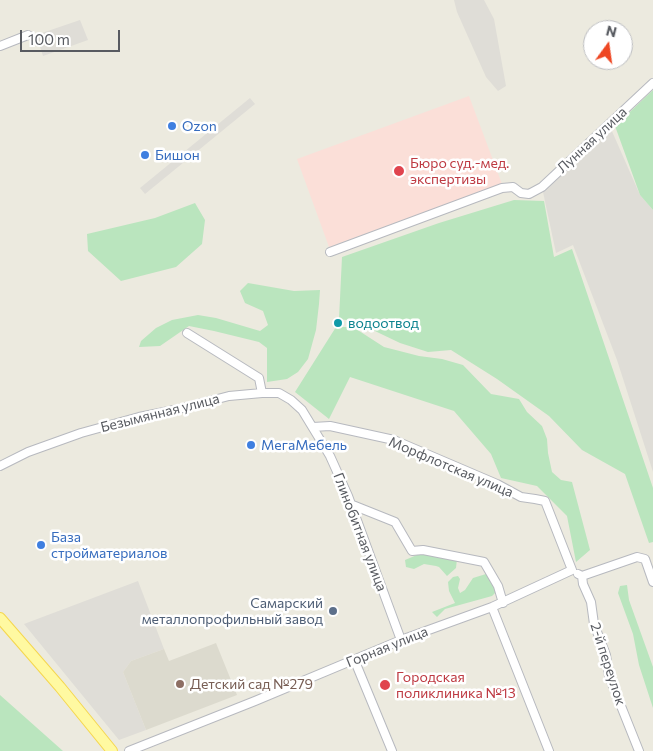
<!DOCTYPE html>
<html>
<head>
<meta charset="utf-8">
<style>
	body { margin:0 }
	#map { position:relative; width:653px; height:751px; overflow:hidden; background:#eceadf; font-family:Commissioner,sans-serif }
	canvas { display:block }
	.north { position:absolute; left:583px; top:20px; width:50px; height:50px; box-sizing:border-box; background:#fff; border:1px solid #bcbdc0; border-radius:50%; rotate:14deg; font-size:14px; font-weight:700; line-height:20px; text-align:center; color:#585b61 }
	.north::after { content:''; display:block; margin:auto; width:18px; height:22px; background:#ee4723; clip-path:polygon(50% 0,100% 100%,50% 72%,0 100%) }
	.scale { position:absolute; left:20px; top:30px; width:100px; height:22px; box-sizing:border-box; border:2px solid #585b61; border-top:0; padding-left:6px; font-size:15px; line-height:18px; white-space:nowrap; color:#585b61; -webkit-text-stroke:4px #fff; paint-order:stroke }
</style>
</head>
<body>
<div id="map">
<canvas width="653" height="751"></canvas>
<div class="north">N</div>
<div class="scale">100 m</div>
</div>
<script>
const g = document.querySelector('canvas').getContext('2d');
g.lineJoin = 'round';
function fill(path, color) { g.fillStyle = color; g.fill(path, 'evenodd'); }
const toPath = rows => new Path2D(rows.map(r => 'M' + r).join(''));
function trace(path, color, width, dash) { g.strokeStyle = color; g.lineWidth = width; g.lineCap = dash ? 'butt' : 'round'; g.setLineDash(dash || []); g.stroke(path); }
function write(font, color, halo, rows, align = 'center') {
  g.font = font + ' Commissioner,sans-serif'; g.lineWidth = 5; g.setLineDash([]); g.textBaseline = 'middle'; g.strokeStyle = halo; g.fillStyle = color; for (const [text, x, y, turn = 0] of rows) {
    g.save(); g.translate(x, y); g.rotate((+turn || 0) * Math.PI / 180); g.textAlign = isNaN(turn) ? turn : align; if (halo) g.strokeText(text, 0, 0); g.fillText(text, 0, 0); g.restore();
  }
}
const industrial = toPath([
	[454,0,484,0,494,19,506,86,498,91,486,77,457,12],
	[80,20,88,40,43,56,36,35],
	[250,98,255,104,145,194,140,188],
	[611,129,640,195,653,210,653,472,617,360,573,245,556,253,543,192],
	[138,581,164,649,131,661,123,672,146,730,119,740,24,624]
]);
const education = toPath([
	[216,643,237,695,146,730,123,672,131,661,164,649,169,661]
]);
const medical = toPath([
	[469,96,502,184,329,247,297,159]
]);
const green = toPath([
	[653,90,653,210,640,195,615,126],
	[514,200,544,201,554,257,572,249,653,488,653,542,649,543,625,474,582,450,549,416,497,379,451,350,428,352,400,343,354,321,339,319,342,257,439,223],
	[195,203,205,220,202,244,176,267,121,281,88,251,87,234,155,218],
	[248,283,294,291,320,290,319,304,316,330,308,359,298,372,287,379,267,382,267,348,259,342,214,331,189,326,160,346,139,347,141,341,156,328,172,320,198,315,216,318,260,331,268,325,263,311,245,303,240,291],
	[336,327,353,327,384,347,419,356,442,359,463,365,491,394,519,399,527,412,542,426,547,439,548,453,552,472,561,480,572,482,590,550,576,562,567,516,537,486,501,478,491,454,454,411,350,377,329,419,295,392],
	[424,552,457,559,456,568,447,576,439,567,436,566,424,564,414,569,406,567,405,560],
	[486,574,499,589,492,596,445,609,437,617,432,612,455,603,449,591,448,582,453,577,458,576,460,579,458,588,460,593,465,590,473,578],
	[627,585,629,600,653,667,653,708,639,665,633,634,618,593,620,586],
	[0,695,63,751,0,751]
]);
const minor = toPath([
	[0,46,28,35],
	[330,252,502,188,513,187,521,193,529,194,542,187,653,83],
	[187,333,259,378,262,393],
	[313,427,330,426,394,440,497,484,521,497,535,499,545,501,572,570],
	[0,466,28,452,81,433,139,417,179,409,229,396,262,393,279,393,291,400,302,410,330,456,348,496,401,640],
	[350,504,395,522,412,551,423,550,484,562,498,586,503,603],
	[578,574,582,576,637,557,645,559,653,582],
	[582,576,583,584,591,602,594,624,606,655,609,676,639,751],
	[492,607,549,751],
	[354,659,392,751],
	[129,751,255,701,401,640,492,607,572,570]
]);
const major = toPath([
	[0,618,60,687,112,751]
]);
const markers = [
	[172,126,5,"#3f7fe0"],
	[145,155,5,"#3f7fe0"],
	[399,171,6,"#e0444e"],
	[338,323,5,"#0f9aa8"],
	[251,445,5,"#3f7fe0"],
	[41,545,5,"#3f7fe0"],
	[333,611,5,"#5c6f8a"],
	[180,684,5,"#8d6e63"],
	[385,685,6,"#e0444e"]
];
const shopNames = [
	["Ozon",182,126],
	["Бишон",155,155],
	["МегаМебель",261,445],
	["База",51,537],
	["стройматериалов",51,553]
];
const streetNames = [
	["Лунная улица",592,140,-43],
	["Безымянная улица",160,413,-14],
	["Морфлотская улица",451,467,23],
	["Глинобитная улица",360,532,69],
	["Горная улица",387,647,-22],
	["2-й переулок",608,664,72]
];
const healthNames = [
	["Бюро суд.-мед.",410,163],
	["экспертизы",410,179],
	["Городская",396,677],
	["поликлиника №13",396,693]
];
const cultureNames = [
	["водоотвод",348,323]
];
const serviceNames = [
	["Самарский",323,603],
	["металлопрофильный завод",323,619]
];
const educationNames = [
	["Детский сад №279",190,684]
];
fill(industrial, '#dfddd7');
fill(education, '#dcdace');
fill(medical, '#fbdfd8');
fill(green, '#bae5be');
trace(minor, '#b7b9bf', 10);
trace(major, '#f5d74f', 12);
trace(minor, '#fff', 8);
trace(major, '#fff9a1', 10);
for (const [x, y, r, color] of markers) { const dot = new Path2D(); dot.arc(x, y, r, 0, 2 * Math.PI); g.fillStyle = color; g.fill(dot); trace(dot, '#fff', 2); }
write('14px', '#366cbe', '#fff', shopNames, 'left');
write('14px', '#585b61', '#fff', streetNames);
write('14px', '#be3a42', '#fff', healthNames, 'left');
write('14px', '#0d838f', '#fff', cultureNames, 'left');
write('14px', '#4e5e75', '#fff', serviceNames, 'right');
write('14px', '#785e54', '#fff', educationNames, 'left');
</script>
</body>
</html>
